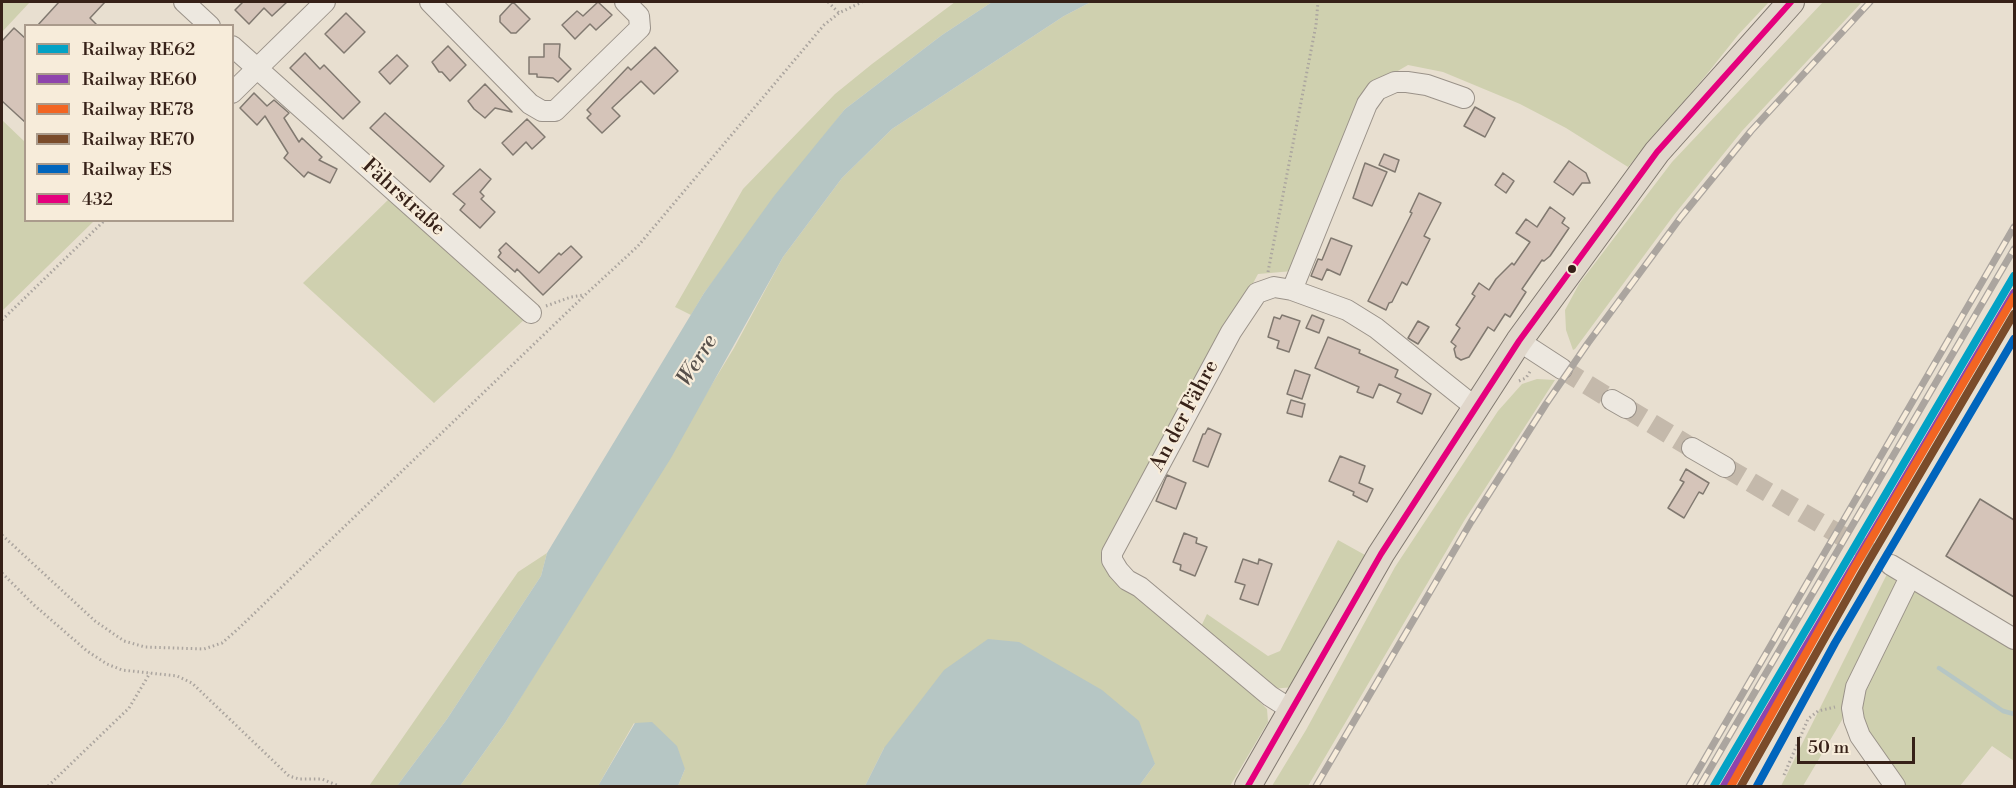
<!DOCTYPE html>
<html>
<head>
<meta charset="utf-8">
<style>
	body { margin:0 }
	#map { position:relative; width:2016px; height:788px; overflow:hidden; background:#e8dfd0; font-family:"Libre Bodoni",serif }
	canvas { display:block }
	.frame { position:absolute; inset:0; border:3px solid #362118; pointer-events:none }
	.legend { position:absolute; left:24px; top:24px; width:210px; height:198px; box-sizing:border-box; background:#f7ecda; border:2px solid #aa9b8c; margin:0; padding:8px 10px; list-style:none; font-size:18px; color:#362118 }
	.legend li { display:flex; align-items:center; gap:12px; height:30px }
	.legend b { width:30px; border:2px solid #aa9b8c }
	.scale { position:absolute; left:1797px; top:737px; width:118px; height:27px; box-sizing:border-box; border:3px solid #362118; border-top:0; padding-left:8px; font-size:18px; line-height:21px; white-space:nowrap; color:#362118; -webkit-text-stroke:4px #f7ecda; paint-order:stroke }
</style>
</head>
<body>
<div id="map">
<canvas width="2016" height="788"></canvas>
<div class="frame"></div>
<ul class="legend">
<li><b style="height:8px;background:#03a2c5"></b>Railway RE62</li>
<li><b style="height:8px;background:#8e44ad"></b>Railway RE60</li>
<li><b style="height:8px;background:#f26522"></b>Railway RE78</li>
<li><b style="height:8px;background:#7a4b2a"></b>Railway RE70</li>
<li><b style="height:8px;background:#0065bd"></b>Railway ES</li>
<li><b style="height:8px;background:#e5007d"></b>432</li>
</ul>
<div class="scale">50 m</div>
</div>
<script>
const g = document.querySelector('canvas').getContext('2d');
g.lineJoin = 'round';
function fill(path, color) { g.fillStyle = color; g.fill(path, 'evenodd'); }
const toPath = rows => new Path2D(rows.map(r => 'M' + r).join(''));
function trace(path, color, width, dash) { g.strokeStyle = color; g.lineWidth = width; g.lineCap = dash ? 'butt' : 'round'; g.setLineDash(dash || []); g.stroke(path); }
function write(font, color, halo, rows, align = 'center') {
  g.font = font + ' "Libre Bodoni",serif'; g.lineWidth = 4.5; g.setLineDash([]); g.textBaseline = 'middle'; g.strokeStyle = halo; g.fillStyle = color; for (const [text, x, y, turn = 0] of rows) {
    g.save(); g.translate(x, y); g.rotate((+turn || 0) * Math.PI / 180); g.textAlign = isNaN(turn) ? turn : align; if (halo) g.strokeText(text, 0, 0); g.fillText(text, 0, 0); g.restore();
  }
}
const green = toPath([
	[2,2,30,2,2,32],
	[955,2,992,2,942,35,845,109,704,293,691,315,675,307,743,189,835,94,872,64],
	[1091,2,1769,2,1738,35,1707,74,1628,167,1566,128,1520,104,1443,72,1408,65,1384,79,1293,271,1258,274,1107,554,1195,639,1207,614,1268,656,1280,651,1338,540,1365,555,1294,687,1249,691,1267,709,1268,722,1230,786,1139,786,1155,764,884,748,865,786,678,786,685,769,634,723,598,786,460,786,505,723,734,348,783,257,842,178,892,129,1064,16],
	[1823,2,1862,2,1742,131,1674,215,1575,349,1573,350,1566,330,1565,310,1579,284,1672,162],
	[2,120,25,142,26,220,94,221,2,311],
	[390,198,526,318,434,403,303,283],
	[1537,379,1555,380,1464,521,1308,786,1272,786,1306,730,1395,567,1498,411,1522,384],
	[547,553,541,576,447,719,397,786,369,786,518,572],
	[1887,574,1896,581,1898,589,1848,691,1842,720,1803,786,1781,786],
	[1915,587,2014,644,2014,761,1992,746,1960,786,1902,786,1860,717,1860,693]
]);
const water = toPath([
	[992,2,1091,2,1064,16,892,129,842,178,783,257,671,458,505,723,460,786,397,786,447,719,541,576,547,553,704,293,774,196,845,109,942,35],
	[988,639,1019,642,1102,690,1139,721,1155,764,1139,786,865,786,884,748,944,670],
	[652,722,677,746,685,769,678,786,598,786,635,723]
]);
const stream = toPath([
	[1939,668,2003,711,2014,714]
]);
const building = toPath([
	[59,2,105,2,90,18,98,26,37,26,59,2],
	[243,2,287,2,272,16,264,8,249,24,235,10,243,2],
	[513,2,530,19,516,33,511,33,500,22,500,16,513,2],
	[598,2,612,15,596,30,590,24,575,39,562,25,577,11,583,16,598,2],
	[346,13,365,32,344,53,325,34,346,13],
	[14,28,26,39,26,123,2,101,2,41,14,28],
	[544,44,560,44,559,57,571,69,558,82,553,78,537,77,537,74,529,74,529,57,544,57,544,44],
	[448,46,466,65,450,81,442,72,439,72,432,62,448,46],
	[655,47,678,71,654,94,641,81,612,108,620,116,602,133,587,118,591,114,587,110,628,67,631,70,655,47],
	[305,53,320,69,324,65,360,102,343,119,290,68,305,53],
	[397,55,408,66,390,84,379,72,397,55],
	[485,84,512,112,495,108,485,118,474,109,468,101,485,84],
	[254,93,267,106,274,100,289,113,284,118,299,142,302,138,322,157,319,160,337,169,330,183,308,172,304,177,284,158,288,153,265,116,257,125,240,108,254,93],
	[1475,107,1495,118,1485,137,1464,126,1475,107],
	[385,113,444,166,430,182,370,128,385,113],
	[527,119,545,137,532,149,526,142,513,155,502,143,527,119],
	[1384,154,1399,160,1395,172,1379,165,1384,154],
	[1569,161,1586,173,1590,183,1582,183,1573,195,1554,182,1569,161],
	[1365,163,1387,172,1372,206,1353,198,1365,163],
	[480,169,491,179,480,192,484,196,481,199,495,212,480,228,460,210,465,204,453,194,480,169],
	[1503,173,1514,181,1506,193,1495,185,1503,173],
	[1419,193,1441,203,1424,236,1430,239,1407,285,1402,282,1392,302,1389,303,1386,310,1368,301,1412,213,1410,212,1419,193],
	[1550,207,1565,218,1562,223,1569,228,1550,256,1544,261,1542,260,1522,289,1526,292,1510,317,1505,314,1494,331,1488,327,1469,357,1461,360,1456,357,1454,349,1456,346,1451,342,1460,328,1456,325,1475,296,1472,294,1479,283,1489,290,1496,279,1512,263,1514,265,1530,242,1516,233,1526,219,1537,227,1550,207],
	[1331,238,1352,246,1340,275,1327,269,1322,280,1311,276,1318,259,1322,260,1331,238],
	[506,243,539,273,559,253,561,255,571,246,582,257,543,295,517,269,515,272,498,257,501,253,499,250,506,243],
	[1282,315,1300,321,1289,352,1277,348,1279,341,1268,337,1274,317,1280,319,1282,315],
	[1312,315,1324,320,1319,333,1306,328,1312,315],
	[1418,321,1429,327,1418,344,1408,338,1418,321],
	[1328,337,1360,350,1359,353,1398,370,1395,377,1431,394,1422,414,1397,402,1401,394,1379,384,1373,398,1357,392,1359,387,1315,368,1328,337],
	[1295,370,1310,375,1302,399,1287,394,1295,370],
	[1291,400,1305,404,1302,417,1287,413,1291,400],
	[1208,428,1221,434,1208,467,1193,461,1203,434,1205,434,1208,428],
	[1340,456,1365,466,1359,483,1373,489,1367,502,1353,495,1354,492,1329,481,1340,456],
	[1686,469,1709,483,1703,494,1699,492,1684,518,1668,508,1684,482,1680,480,1686,469],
	[1167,475,1186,483,1176,509,1156,501,1167,475],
	[1980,499,2014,520,2014,597,1946,556,1980,499],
	[1184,533,1197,538,1196,543,1207,547,1195,576,1180,570,1181,565,1173,562,1184,533],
	[1243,559,1258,564,1259,559,1272,564,1258,605,1240,599,1245,585,1235,582,1243,559]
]);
const minorTunnel = toPath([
	[1562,369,1612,400],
	[1626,408,1692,448],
	[1725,467,1891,565]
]);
const path = toPath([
	[828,2,839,13],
	[1268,272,1316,25,1318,2],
	[546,306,571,297,583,295],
	[2,320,105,220],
	[1519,381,1526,378,1531,370],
	[2,535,95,621,124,641,145,647,204,649,222,643,238,629,585,295,638,246,824,25,839,13,862,2],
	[2,573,34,605,87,651,107,664,122,670,177,676,192,683,289,776,299,779,322,779,339,786],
	[1784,775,1808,719,1818,711,1835,707],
	[48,786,129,708,150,673]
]);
const minor = toPath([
	[184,2,210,26],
	[430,2,530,104,542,111,555,111,640,28,639,16,625,2],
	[232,46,531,313],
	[232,93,325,2],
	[1292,290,1367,104,1377,90,1395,82,1407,82,1427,85,1464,98],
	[1519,341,1562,369],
	[1612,400,1626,408],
	[1692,448,1725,467],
	[1891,565,2014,639],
	[1292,710,1270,696,1140,587,1127,580,1118,570,1112,560,1112,553,1231,332,1257,293,1274,287,1292,290,1347,310,1376,328,1475,407],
	[1895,786,1860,736,1854,720,1852,708,1856,687,1910,577]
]);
const major = toPath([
	[1248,786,1381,554,1519,341,1657,152,1791,2]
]);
const rail = toPath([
	[1316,786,1471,522,1546,404,1588,343,1681,217,1751,131,1870,2],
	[1689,786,2014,227],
	[1700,786,2014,249]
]);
const bus1 = toPath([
	[1248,786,1381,554,1519,341,1657,152,1791,2]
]);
const rail1 = toPath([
	[1714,786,2014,276]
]);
const rail2 = toPath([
	[1724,786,2014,293]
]);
const rail3 = toPath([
	[1731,786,1853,570,2014,297]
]);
const rail4 = toPath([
	[1741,786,1861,574,2014,314]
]);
const rail5 = toPath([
	[1757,786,1835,643,2014,339]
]);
const markers = [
	[1572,269,5,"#362118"]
];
const streetNames = [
	["Fährstraße",403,198,42],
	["An der Fähre",1185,416,-62]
];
const waterNames = [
	["Werre",698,361,-58]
];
fill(green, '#cfd0af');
fill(water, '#b6c6c4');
trace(stream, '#b6c6c4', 4.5);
fill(building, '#d5c4b9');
trace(building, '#817970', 1.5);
trace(minorTunnel, '#c4b9ab', 20, [20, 10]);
trace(minor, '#9a9289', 22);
trace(major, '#817970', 28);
trace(path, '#aba59f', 3, [1.5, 3]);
trace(minor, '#ede8e0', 20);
trace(major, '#e0d7cb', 26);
trace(rail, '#aba59f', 7);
trace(rail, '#f7ecda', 4.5, [14]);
trace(bus1, '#e5007d', 6);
trace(rail1, '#03a2c5', 8);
trace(rail2, '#8e44ad', 8);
trace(rail3, '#f26522', 8);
trace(rail4, '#7a4b2a', 8);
trace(rail5, '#0065bd', 8);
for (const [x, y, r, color] of markers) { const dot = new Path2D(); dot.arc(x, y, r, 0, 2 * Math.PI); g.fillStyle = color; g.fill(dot); trace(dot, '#f7ecda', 2); }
write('21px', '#362118', '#f7ecda', streetNames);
write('italic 22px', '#564f4a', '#f7ecda', waterNames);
</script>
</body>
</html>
